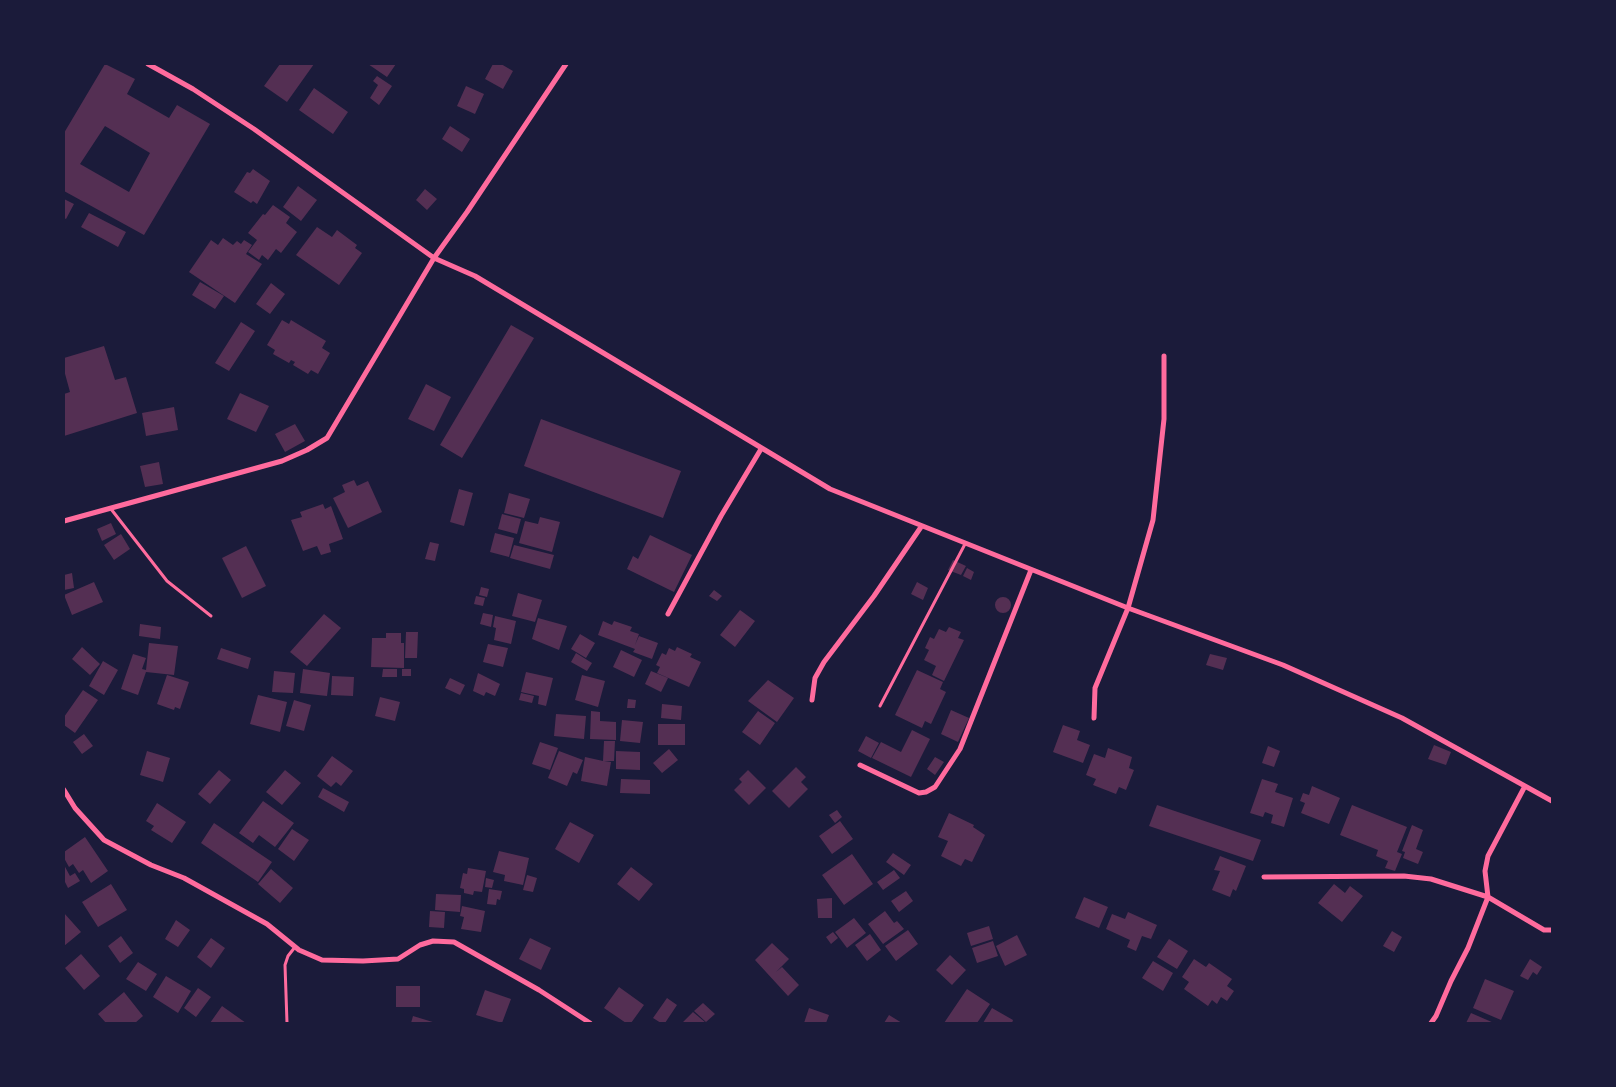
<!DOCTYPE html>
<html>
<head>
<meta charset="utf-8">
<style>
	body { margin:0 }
	#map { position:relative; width:1616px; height:1087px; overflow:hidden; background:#1b1b3a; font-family:Manrope,sans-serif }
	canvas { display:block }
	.frame { position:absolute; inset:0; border:65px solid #1b1b3a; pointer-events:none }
</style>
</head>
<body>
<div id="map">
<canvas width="1616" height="1087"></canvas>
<div class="frame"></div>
</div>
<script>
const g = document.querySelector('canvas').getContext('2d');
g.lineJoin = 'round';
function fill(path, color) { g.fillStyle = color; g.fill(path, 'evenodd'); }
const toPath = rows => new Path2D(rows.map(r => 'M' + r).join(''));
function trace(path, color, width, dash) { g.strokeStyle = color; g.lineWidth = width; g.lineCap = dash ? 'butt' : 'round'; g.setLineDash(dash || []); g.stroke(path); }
const building = toPath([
	[105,64,135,79,127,94,169,118,177,105,210,124,144,235,64,191,64,133],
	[105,126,150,153,129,192,80,164],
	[280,64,314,64,287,102,264,86],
	[368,64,396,64,387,77],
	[493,64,501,64,513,71,503,89,485,79],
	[377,76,392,86,379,105,370,98,378,85,373,81],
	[466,86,484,94,475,114,457,106],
	[314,88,348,112,333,134,299,110],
	[450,126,470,139,462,152,442,139],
	[253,169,270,181,257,204,253,201,251,203,234,192,247,172,250,173],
	[298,186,317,200,301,221,283,207],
	[425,189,437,199,427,210,416,200],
	[64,199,74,204,66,219,64,218],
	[273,205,290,217,286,223,297,232,281,253,276,249,268,260,262,255,259,260,248,252,257,240,248,233,263,214,265,215],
	[89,213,126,232,118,247,81,227],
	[317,227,332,237,337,230,357,245,355,248,362,253,339,285,296,255],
	[223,238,233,245,237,241,241,244,244,240,252,245,246,254,262,264,235,303,189,272,211,240,218,245],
	[200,282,224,296,215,309,192,295],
	[271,283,285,294,270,314,256,304],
	[282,320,289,324,291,320,326,341,322,348,330,353,318,374,311,370,308,374,293,365,295,362,291,360,289,363,273,354,275,350,267,345],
	[241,322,255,331,229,371,215,363],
	[511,325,534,338,462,458,440,445],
	[104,346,115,380,126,377,137,413,64,436,64,394,70,392,64,370,64,358],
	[426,384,451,397,434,431,408,419],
	[240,393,269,406,256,432,227,419],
	[174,407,178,430,146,436,142,413],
	[541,419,681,471,663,518,524,466],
	[295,424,305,441,285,452,275,434],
	[159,462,163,484,145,487,140,466],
	[354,480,357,486,368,481,382,512,348,528,333,498,345,492,342,485],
	[459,489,473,493,464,526,450,522],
	[509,493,530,499,524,518,504,513],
	[323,504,325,509,331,506,343,539,329,544,331,552,321,555,317,546,303,551,291,520,302,517,300,512],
	[502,514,521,519,517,534,498,529],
	[540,517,560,522,552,552,519,543,525,521,538,524],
	[111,523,116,534,102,541,97,529],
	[495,533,514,538,509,557,490,552],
	[121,534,130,549,114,560,104,545],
	[650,535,692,555,674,592,627,569,633,556,638,559],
	[430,542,439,544,435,561,425,559],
	[514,545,554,555,550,569,510,558],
	[246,546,266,586,242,598,222,558],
	[953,560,966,566,961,575,948,570],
	[967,568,974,572,971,580,963,576],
	[72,573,74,588,64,590,64,575],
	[94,582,103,602,72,615,64,595],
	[917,582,928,588,923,600,911,594],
	[481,587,489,589,487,597,479,595],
	[714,590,722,596,717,601,709,596],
	[518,593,542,600,535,622,512,616],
	[476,596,485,598,483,606,474,604],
	'995 605a8 8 0 1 1 16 0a8 8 0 1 1-16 0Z',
	[740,610,755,621,735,647,720,635],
	[483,613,493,615,491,627,480,624],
	[324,614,341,628,307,666,290,652],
	[495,616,516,621,511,644,494,640,496,628,493,627],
	[538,618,567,626,559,650,532,639],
	[603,621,612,625,614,621,632,627,630,631,639,634,635,645,639,636,658,643,652,659,633,652,635,649,598,635],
	[140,624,161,627,160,639,139,636],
	[949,627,961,632,958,638,964,640,944,681,932,675,936,666,924,660,929,650,925,648,930,637,934,639,939,629,946,632],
	[406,632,418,632,417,658,405,658],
	[386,633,401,633,401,643,404,643,404,668,371,667,372,638,386,638],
	[580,634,595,643,586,658,571,649],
	[149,643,178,646,174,675,146,672,138,695,121,689,133,654,146,658,142,669,146,670],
	[488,644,508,648,503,667,483,662],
	[82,647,100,664,90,675,72,659],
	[677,647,692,654,690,657,701,662,689,687,657,673,660,667,656,665,662,653,666,655,669,648,675,651],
	[221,648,251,658,248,669,217,659],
	[621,650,642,660,634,677,613,667],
	[576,653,592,663,587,671,571,662],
	[1210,654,1227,658,1223,670,1206,665],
	[103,661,118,670,104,695,89,686],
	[303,669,330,673,327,696,300,693],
	[383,669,397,669,397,677,382,677],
	[402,669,411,669,411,676,402,676],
	[917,670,943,682,940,689,946,692,931,724,925,721,922,728,895,715],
	[274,671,295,673,293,693,272,692],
	[651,671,668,678,661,692,645,684],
	[526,672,553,678,546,706,538,704,539,696,521,692],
	[478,673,500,684,495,696,486,692,484,696,473,691],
	[167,675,189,682,180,709,175,707,174,710,157,704],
	[582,675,605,681,598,707,575,700],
	[332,676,354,677,353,696,331,695],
	[450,678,465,685,460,695,445,688],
	[768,680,794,698,777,722,748,701],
	[83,690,98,700,75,733,64,725,64,717],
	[521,693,534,696,532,703,519,700],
	[258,695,287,702,280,732,250,724],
	[380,697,400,702,395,721,375,716],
	[628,699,636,700,635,708,627,708],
	[294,700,311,705,304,731,286,726],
	[662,704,682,706,681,720,661,718],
	[951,710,969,718,958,742,941,734],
	[591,711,600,712,600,721,616,722,616,740,590,739],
	[758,711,775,723,760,745,742,732],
	[556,714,586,716,584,739,554,736],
	[622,720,643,722,640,743,620,741],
	[658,724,685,724,685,745,658,745],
	[1063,725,1080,731,1077,740,1090,745,1083,763,1053,752],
	[912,730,930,739,911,777,872,758,881,742,901,752],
	[84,734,93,746,82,754,73,742],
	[866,736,879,743,871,758,858,751],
	[604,741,615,741,614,761,604,761,611,762,607,786,581,781,585,757,603,761],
	[540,742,558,748,550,770,532,764],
	[1434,745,1451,752,1446,765,1428,759],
	[1268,746,1280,751,1274,767,1262,763],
	[1108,748,1132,757,1129,768,1134,770,1126,790,1119,787,1116,794,1093,785,1096,779,1086,775,1094,754,1105,758],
	[669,749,678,760,662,773,653,763],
	[147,751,170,758,163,782,140,775],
	[559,751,583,760,577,774,573,772,567,786,548,778],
	[616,751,640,752,640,770,616,769],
	[332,756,353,771,341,786,336,782,331,787,317,776],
	[935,757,944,762,935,775,927,769],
	[796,767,806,777,801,782,808,789,789,808,772,791],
	[219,770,231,780,210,804,198,794],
	[285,770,301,783,282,805,266,792],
	[748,770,766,788,749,805,734,790,742,782,739,779],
	[621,779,650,780,650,794,620,793],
	[1262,779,1278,784,1275,792,1293,798,1284,827,1271,823,1273,815,1265,812,1263,817,1250,813],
	[1312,786,1340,798,1329,824,1301,813,1305,803,1300,801,1303,793,1309,795],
	[323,788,349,802,344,812,318,797],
	[263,801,294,823,275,847,259,835,253,843,239,833],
	[157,803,186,822,172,843,151,830,154,826,146,821],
	[1157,805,1261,840,1253,861,1149,826],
	[1352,805,1407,827,1397,852,1402,854,1395,871,1385,868,1388,861,1376,856,1378,850,1340,835],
	[837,810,842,817,835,823,829,815],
	[949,813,974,825,973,827,985,835,972,862,965,859,961,866,941,856,948,841,938,837],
	[840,821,853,839,832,854,819,836],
	[570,822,594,835,579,863,555,849],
	[214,823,272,862,258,882,201,843],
	[1412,825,1423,830,1416,849,1423,852,1418,864,1403,858,1405,852,1402,851],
	[292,829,309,840,294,861,278,849],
	[85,837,108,871,91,883,83,870,79,873,73,864,69,867,64,858,64,852],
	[499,851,529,858,523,885,504,881,505,875,493,872],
	[893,853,911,865,904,875,886,862],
	[852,854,873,884,844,905,822,875],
	[1220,856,1246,866,1236,891,1233,889,1230,897,1212,890,1220,871,1214,870],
	[64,865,70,876,75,873,80,881,68,888,64,880],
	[631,867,653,884,639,901,617,884],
	[468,868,486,871,482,892,474,891,473,895,464,893,464,889,460,888,463,873,467,874],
	[271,869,293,888,280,903,258,884],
	[894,870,900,878,883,890,877,882],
	[527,875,537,878,533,892,523,890],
	[486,878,494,880,492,888,485,887],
	[111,884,127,910,98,927,82,902],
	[1334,884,1345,893,1350,886,1363,896,1342,922,1318,903],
	[489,889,502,891,500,900,497,899,496,905,487,904],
	[906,891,913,901,899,912,891,901],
	[436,894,461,895,460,912,435,910],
	[1084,897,1108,907,1099,928,1075,918],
	[832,898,832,918,818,918,817,899],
	[462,906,485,911,481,932,461,929,464,917,460,916],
	[430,911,445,912,444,928,429,927],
	[885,911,894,923,897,921,904,929,883,944,868,924],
	[1128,912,1157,925,1151,939,1142,936,1136,951,1127,947,1130,940,1106,929,1112,914,1125,919],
	[64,913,81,932,64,946],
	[854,918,866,933,847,948,835,932],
	[176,920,190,930,178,947,165,939],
	[989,926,993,939,971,946,967,933],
	[908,930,918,944,896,961,885,946],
	[1392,931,1402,937,1394,952,1383,946],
	[833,932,838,938,831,944,826,937],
	[870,934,881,950,867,961,855,945],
	[1017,935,1027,955,1005,966,996,946],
	[121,936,133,953,120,963,108,946],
	[211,938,225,948,211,968,197,957],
	[530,938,551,948,541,970,519,959],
	[1169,939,1188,951,1177,969,1157,957],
	[993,941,998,956,977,963,972,948],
	[772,943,789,959,776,972,782,967,799,985,788,996,755,960],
	[81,954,100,976,84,990,65,968],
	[950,955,966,970,952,985,936,970],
	[1194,959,1206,967,1209,963,1232,979,1227,986,1234,991,1227,1001,1221,997,1217,1004,1212,1000,1208,1006,1184,989,1189,982,1182,977],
	[1530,959,1542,967,1537,975,1533,972,1528,980,1520,976],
	[1153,961,1173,973,1163,991,1142,978],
	[138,962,157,974,146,991,126,979],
	[166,976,191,991,178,1013,153,997],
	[1485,979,1514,991,1501,1020,1473,1008],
	[396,986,420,986,420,1007,396,1007],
	[619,987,644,1005,631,1023,626,1023,604,1008],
	[198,988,211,997,196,1017,184,1008],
	[967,989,990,1004,977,1023,944,1023],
	[485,990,511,999,502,1023,476,1015],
	[124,992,143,1016,135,1023,106,1023,98,1014],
	[667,998,677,1005,665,1023,661,1023,653,1018],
	[703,1003,715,1014,706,1022,694,1011],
	[222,1006,246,1023,210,1023],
	[809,1008,829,1015,826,1023,804,1023],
	[992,1008,1013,1020,1012,1023,983,1023],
	[693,1012,706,1023,682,1023],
	[1471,1013,1494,1023,1466,1023],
	[889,1015,902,1023,884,1023],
	[413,1016,436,1023,411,1023]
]);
const service = toPath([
	[111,509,167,581,211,616],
	[880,706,965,544],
	[287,1023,285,965,288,956,295,947]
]);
const minor = toPath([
	[148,64,193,89,254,129,434,258,467,212,566,64],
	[64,521,282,461,307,450,327,438,434,258,475,276,830,489,1128,608,1283,665,1402,718,1552,801],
	[668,614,721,516,761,449],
	[812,700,815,678,824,662,874,596,921,527],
	[1094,718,1095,688,1128,608,1153,520,1164,419,1164,356],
	[860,765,919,793,926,792,935,787,960,749,1031,570],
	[1525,786,1488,856,1485,871,1488,897,1544,930,1552,930],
	[64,790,75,808,104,840,151,865,184,878,267,924,299,950,322,960,363,961,398,959,420,945,433,941,454,942,539,990,590,1023],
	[1264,877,1404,876,1431,879,1488,897,1468,948,1451,981,1436,1016,1431,1023]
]);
fill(building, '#542f53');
trace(service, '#ff6b9d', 3);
trace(minor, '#ff6b9d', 5);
</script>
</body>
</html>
